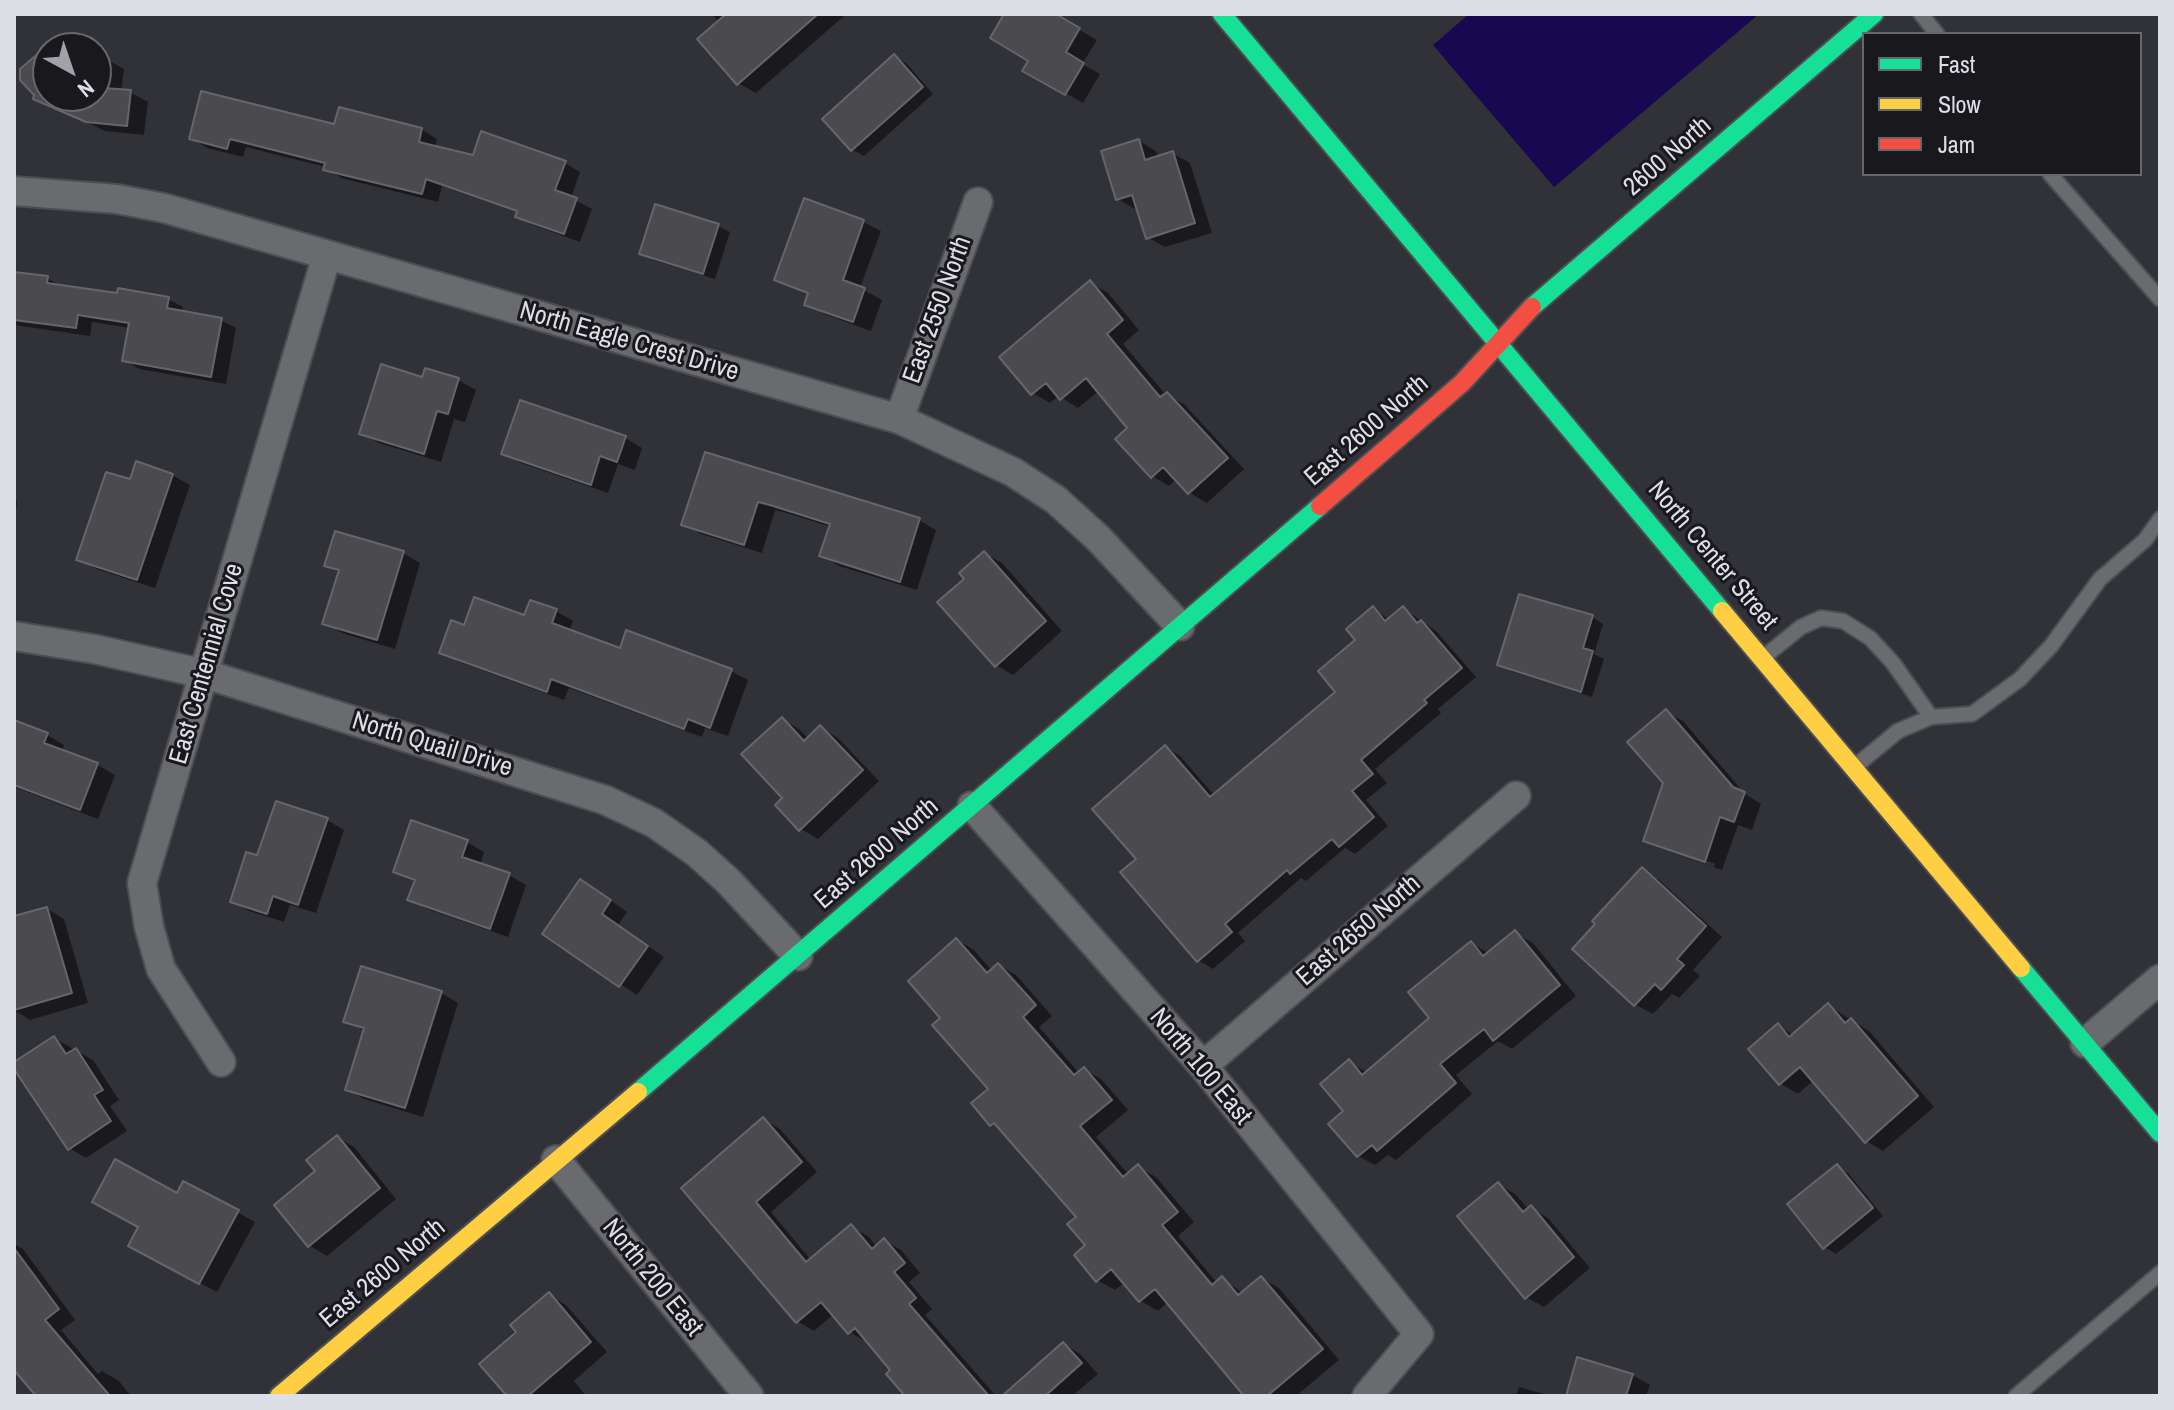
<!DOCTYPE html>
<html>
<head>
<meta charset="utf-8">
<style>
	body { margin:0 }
	#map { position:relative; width:2174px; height:1410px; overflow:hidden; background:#313238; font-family:"Archivo Narrow",sans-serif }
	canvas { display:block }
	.frame { position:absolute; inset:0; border:16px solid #dddfe6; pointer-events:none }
	.legend { position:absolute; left:1862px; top:32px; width:280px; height:144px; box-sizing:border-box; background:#18181d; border:2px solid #67686d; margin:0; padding:10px 14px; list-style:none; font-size:24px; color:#dddfe6 }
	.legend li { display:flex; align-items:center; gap:16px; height:40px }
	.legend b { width:40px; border:2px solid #67686d }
	.north { position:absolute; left:32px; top:32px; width:80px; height:80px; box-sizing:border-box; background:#18181d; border:2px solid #67686d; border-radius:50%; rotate:140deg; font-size:22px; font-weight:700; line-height:32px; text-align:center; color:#dddfe6 }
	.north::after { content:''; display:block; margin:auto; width:28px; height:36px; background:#a1a2a9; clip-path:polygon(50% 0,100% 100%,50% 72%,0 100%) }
</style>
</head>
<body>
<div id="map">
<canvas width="2174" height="1410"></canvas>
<div class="frame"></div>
<ul class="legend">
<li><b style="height:10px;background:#16e098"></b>Fast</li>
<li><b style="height:10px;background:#ffcf43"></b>Slow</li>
<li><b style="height:10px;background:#f24e42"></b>Jam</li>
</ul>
<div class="north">N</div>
</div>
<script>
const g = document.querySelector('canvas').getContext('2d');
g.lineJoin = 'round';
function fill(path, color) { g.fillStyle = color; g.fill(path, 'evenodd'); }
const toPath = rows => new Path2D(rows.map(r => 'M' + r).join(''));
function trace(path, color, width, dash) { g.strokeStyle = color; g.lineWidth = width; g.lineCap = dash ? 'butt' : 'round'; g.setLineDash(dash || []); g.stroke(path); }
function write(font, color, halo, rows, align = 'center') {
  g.font = font + ' "Archivo Narrow",sans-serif'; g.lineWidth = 6; g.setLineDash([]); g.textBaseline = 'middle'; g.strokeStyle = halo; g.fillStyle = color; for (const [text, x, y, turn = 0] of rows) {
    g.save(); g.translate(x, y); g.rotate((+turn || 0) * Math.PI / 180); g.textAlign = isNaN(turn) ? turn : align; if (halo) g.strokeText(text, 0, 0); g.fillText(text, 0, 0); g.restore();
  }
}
const water = toPath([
	[1469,14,1759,14,1554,187,1433,45]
]);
const shadow = toPath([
	[712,14,843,14,844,16,756,93,738,83,719,22],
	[1006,14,1052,14,1097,40,1082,64,1100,74,1083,103,1025,70,1031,60],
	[48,55,48,96,96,96,96,58,106,59,124,69,121,91,130,92,148,102,144,135,105,131,36,98],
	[895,57,906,63,933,94,864,156,853,150,825,119],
	[336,127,421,129,437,139,435,148,474,157,565,163,580,172,571,198,592,209,580,242,533,225,518,216,519,213,442,186,438,202,341,178,326,167,246,147,243,157,207,148,191,138],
	[1139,141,1156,151,1158,158,1172,153,1190,163,1212,233,1165,247,1147,237,1138,208,1135,209,1118,199],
	[656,207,718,226,730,232,715,279,653,260,642,253],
	[863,222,881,231,860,288,882,300,871,331,824,314,806,304,810,295,777,280],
	[14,274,47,278,63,287,168,299,183,307,182,313,221,320,236,328,226,384,139,369,124,360,130,328,92,322,90,336,14,325],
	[1091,283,1108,293,1139,330,1123,344,1166,395,1184,404,1244,469,1207,503,1190,493,1177,479,1169,486,1152,476,1130,428,1099,391,1078,408,1059,396,1050,403,1033,393],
	[423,380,458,380,476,390,465,422,454,419,441,462,379,443,361,433],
	[625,438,642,448,635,470,618,464,608,493,521,463,504,453],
	[706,454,919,520,936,530,917,590,839,566,822,556,831,527,790,514,775,510,762,553,701,534,684,524],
	[172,475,190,485,155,588,96,569,79,559,131,482],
	[14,499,17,501,14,533],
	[403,553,420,563,395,649,342,633,325,623,340,573,327,565],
	[984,553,1002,563,1062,631,1013,675,996,665,967,579],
	[1403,608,1436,631,1476,677,1438,709,1441,713,1375,769,1387,783,1366,800,1388,826,1355,854,1345,848,1306,881,1301,878,1238,933,1245,941,1213,969,1198,960,1138,859,1165,747,1180,756,1214,795,1338,692,1357,640,1373,609,1390,620],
	[556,611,573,621,569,631,621,651,731,671,748,680,728,736,705,728,702,737,569,688,564,700,459,662,442,652,465,627],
	[1592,617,1603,624,1594,654,1604,659,1592,697,1511,671,1499,664],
	[1666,712,1683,721,1745,794,1761,804,1752,830,1738,825,1722,870,1662,850,1714,867,1715,864,1662,845,1662,849,1646,840,1666,783],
	[782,719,799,729,809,739,821,728,838,738,879,781,818,839,801,829,785,798],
	[14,727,47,735,64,745,62,752,98,765,115,775,98,819,14,787],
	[327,820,344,830,316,913,290,905,284,922,249,911,232,901,258,858],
	[467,842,484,852,480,865,509,875,526,885,508,937,427,909,410,899,416,882,396,871],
	[1642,870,1659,880,1722,937,1693,970,1700,976,1679,998,1672,994,1653,1014,1636,1005,1575,949],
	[598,891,627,912,618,925,664,957,637,995,545,934],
	[47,909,64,919,88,1003,30,1020,14,1010,14,918],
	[1515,933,1533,943,1576,996,1512,1049,1498,1041,1456,1075,1472,1094,1396,1160,1388,1155,1375,1165,1358,1156,1345,1111,1349,1062,1366,1072,1432,1018,1471,943,1490,954],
	[957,940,974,950,992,971,999,965,1016,975,1052,1016,1039,1027,1079,1073,1084,1069,1101,1079,1128,1110,1096,1137,1129,1175,1138,1167,1156,1177,1194,1222,1178,1236,1217,1283,1222,1279,1243,1293,1261,1278,1279,1288,1339,1360,1296,1396,1247,1396,1168,1302,1158,1311,1141,1301,1125,1282,1115,1290,1097,1280,1078,1217,1005,1132,992,1124,991,1089,943,1018],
	[441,993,458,1003,423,1117,364,1099,347,1089,365,1031,346,1021],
	[1829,1006,1869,1031,1934,1107,1883,1151,1866,1141,1814,1080,1798,1094,1781,1084,1751,1049,1778,1026,1794,1035],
	[54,1038,93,1060,119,1100,110,1106,127,1131,86,1158,69,1148,14,1065],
	[763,1119,780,1129,817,1172,771,1212,811,1260,851,1227,868,1236,877,1247,885,1241,901,1250,920,1273,909,1282,932,1309,925,1315,996,1396,908,1396,893,1370,868,1340,866,1342,850,1332,834,1314,814,1331,797,1321,683,1189],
	[337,1137,354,1147,396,1199,327,1256,310,1246,318,1172],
	[1837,1167,1848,1173,1883,1216,1836,1254,1824,1247],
	[184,1183,255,1222,217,1292,147,1255],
	[1498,1184,1515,1194,1529,1210,1531,1208,1548,1218,1590,1268,1544,1307,1526,1297],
	[14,1244,23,1249,75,1320,61,1330,98,1374,102,1371,119,1381,131,1396,29,1396,34,1391,14,1367],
	[549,1295,566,1305,607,1352,574,1381,586,1396,510,1396,482,1364],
	[1064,1344,1080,1354,1098,1374,1072,1396,1005,1396],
	[1632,1375,1650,1385,1646,1396,1568,1396],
	[1519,1387,1551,1396,1516,1396]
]);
const building = toPath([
	[726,14,818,14,737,85,697,39,726,14],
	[1004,14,1056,14,1080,28,1066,52,1084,63,1065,95,1022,71,1028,61,990,38,1004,14],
	[40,52,48,53,48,96,96,96,96,56,107,57,104,88,131,90,127,126,86,122,33,99,34,95,20,80,20,69,40,52],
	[894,54,923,87,851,151,822,119,894,54],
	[201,91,334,124,339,107,422,128,419,142,473,155,481,131,566,161,555,190,577,198,564,234,515,217,517,211,426,179,422,194,323,170,325,163,230,139,227,149,189,139,201,91],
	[1139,139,1145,160,1173,151,1195,223,1146,239,1132,195,1116,200,1101,151,1139,139],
	[804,198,864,220,843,280,865,288,853,322,804,305,808,293,774,280,804,198],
	[655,204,719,224,703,274,639,254,655,204],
	[14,272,48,276,47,283,117,293,118,288,169,297,167,308,222,318,211,377,122,361,129,323,78,315,76,328,14,320,14,272],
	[1090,280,1123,320,1107,334,1160,397,1167,392,1228,458,1188,494,1163,467,1151,478,1115,439,1127,428,1086,378,1060,400,1046,383,1031,395,999,357,1090,280],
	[381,364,422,377,425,368,459,378,448,414,437,411,424,454,359,434,381,364],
	[520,400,626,436,617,462,600,456,591,485,501,454,520,400],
	[705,452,920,518,900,582,819,556,830,524,770,505,758,502,744,545,681,525,705,452],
	[136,461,173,474,137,580,76,560,106,472,130,479,136,461],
	[335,531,404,551,377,640,322,624,339,570,324,566,335,531],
	[984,551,1046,621,995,667,937,602,964,579,959,573,984,551],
	[1519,594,1593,615,1583,648,1593,651,1581,692,1497,665,1519,594],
	[474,597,524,615,530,600,557,609,552,623,620,648,626,630,732,669,710,728,688,719,684,729,551,679,547,692,439,653,451,620,464,625,474,597],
	[1373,606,1385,621,1403,606,1417,623,1421,620,1462,668,1424,700,1427,703,1361,760,1373,774,1352,791,1374,817,1339,847,1332,839,1290,874,1287,870,1225,924,1232,932,1197,962,1120,872,1136,859,1092,809,1165,745,1210,797,1335,692,1318,671,1355,640,1346,629,1373,606],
	[1666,709,1733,787,1745,792,1734,822,1720,817,1705,862,1643,841,1663,783,1627,742,1666,709],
	[782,717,804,741,820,725,863,770,799,831,775,805,782,798,741,754,782,717],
	[14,720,48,733,44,743,98,763,80,810,14,785,14,720],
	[276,801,328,818,298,905,273,896,267,914,230,902,246,852,257,855,276,801],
	[411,820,468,840,462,857,510,873,490,929,407,900,415,880,393,872,411,820],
	[1642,867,1706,926,1677,959,1684,965,1661,990,1655,984,1634,1006,1572,949,1595,924,1592,921,1642,867],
	[580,879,611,900,602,914,648,946,619,987,542,934,580,879],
	[47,907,72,993,14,1010,14,916,47,907],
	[1515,930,1560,985,1493,1041,1484,1029,1440,1064,1456,1083,1377,1151,1372,1145,1357,1157,1328,1124,1343,1111,1320,1084,1349,1059,1362,1075,1429,1018,1408,992,1471,941,1483,956,1515,930],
	[956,938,987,973,998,963,1036,1005,1023,1017,1074,1075,1084,1067,1112,1100,1080,1126,1123,1177,1138,1164,1178,1212,1162,1225,1212,1285,1222,1276,1238,1295,1261,1276,1323,1349,1267,1396,1244,1396,1155,1289,1139,1302,1111,1269,1096,1282,1074,1255,1085,1245,1067,1224,1076,1217,994,1123,990,1126,971,1103,988,1089,932,1025,940,1018,908,981,956,938],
	[361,966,442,991,405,1108,345,1090,364,1028,343,1022,361,966],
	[1828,1003,1845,1023,1851,1018,1918,1096,1865,1143,1800,1067,1779,1085,1748,1049,1778,1023,1789,1037,1828,1003],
	[54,1036,66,1054,76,1048,103,1090,94,1095,111,1121,68,1150,14,1069,14,1062,54,1036],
	[763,1117,802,1162,756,1202,806,1262,851,1224,872,1249,884,1238,905,1263,894,1272,916,1298,909,1304,989,1396,905,1396,886,1374,890,1370,855,1328,848,1334,821,1302,796,1323,681,1188,763,1117],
	[337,1135,380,1188,308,1247,274,1205,315,1171,306,1160,337,1135],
	[115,1159,177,1193,183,1181,239,1210,199,1284,128,1246,138,1227,92,1202,115,1159],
	[1837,1164,1873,1208,1823,1249,1787,1204,1837,1164],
	[1498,1182,1523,1212,1531,1205,1574,1257,1525,1299,1457,1216,1498,1182],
	[14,1248,59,1309,45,1320,110,1396,36,1396,14,1370,14,1248],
	[549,1292,591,1342,528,1396,507,1396,479,1364,516,1332,510,1325,549,1292],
	[1063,1342,1082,1363,1045,1396,1002,1396,1063,1342],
	[1577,1357,1633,1374,1626,1396,1566,1396,1577,1357]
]);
const lane = toPath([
	[1921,14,1937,34],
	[2050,174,2160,299],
	[1764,657,1801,627,1821,618,1843,621,1870,638,1893,663,1931,717],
	[1857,765,1898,731,1931,717,1972,714,2020,679,2051,646,2100,579,2145,540,2160,519],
	[2016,1396,2160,1273]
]);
const street = toPath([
	[14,191,117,199,164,208,899,419,1013,472,1056,500,1098,538,1180,626],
	[899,419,978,202],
	[14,636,94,649,205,674,605,800,654,823,697,853,728,881,798,956],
	[972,806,1203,1066,1419,1334,1367,1396],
	[2085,1043,2160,979],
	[221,1062,161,969,149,927,142,883,327,255],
	[1203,1066,1516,796],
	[556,1160,749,1396]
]);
const fast = toPath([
	[1222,14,1722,611],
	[1532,307,1874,14],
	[2021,968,2160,1133],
	[638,1092,1320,506]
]);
const slow = toPath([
	[1722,611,2021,968],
	[279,1396,638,1092]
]);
const jam = toPath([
	[1320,506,1462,383,1532,307]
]);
const streetNames = [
	["2600 North",1668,157,-41],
	["East 2550 North",938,310,-70],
	["North Eagle Crest Drive",629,342,16],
	["East 2600 North",1367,431,-41],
	["North Center Street",1712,556,50],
	["East Centennial Cove",207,664,-74],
	["North Quail Drive",432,745,17],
	["East 2600 North",877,854,-41],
	["East 2650 North",1359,931,-41],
	["North 100 East",1200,1067,50],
	["East 2600 North",383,1274,-40],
	["North 200 East",652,1278,51]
];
fill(water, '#180751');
fill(shadow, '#0007');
fill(building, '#4a4a4f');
trace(building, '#65666b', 2);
trace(lane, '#4d4e53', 18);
trace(street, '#4d4e53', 32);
trace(fast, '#4d4e53', 22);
trace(slow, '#4d4e53', 22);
trace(jam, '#4d4e53', 22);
trace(lane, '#6a6b6f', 14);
trace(street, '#6a6b6f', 28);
trace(fast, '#16e098', 18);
trace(slow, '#ffcf43', 18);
trace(jam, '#f24e42', 18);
write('26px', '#dddfe6', '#18181d', streetNames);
</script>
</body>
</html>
